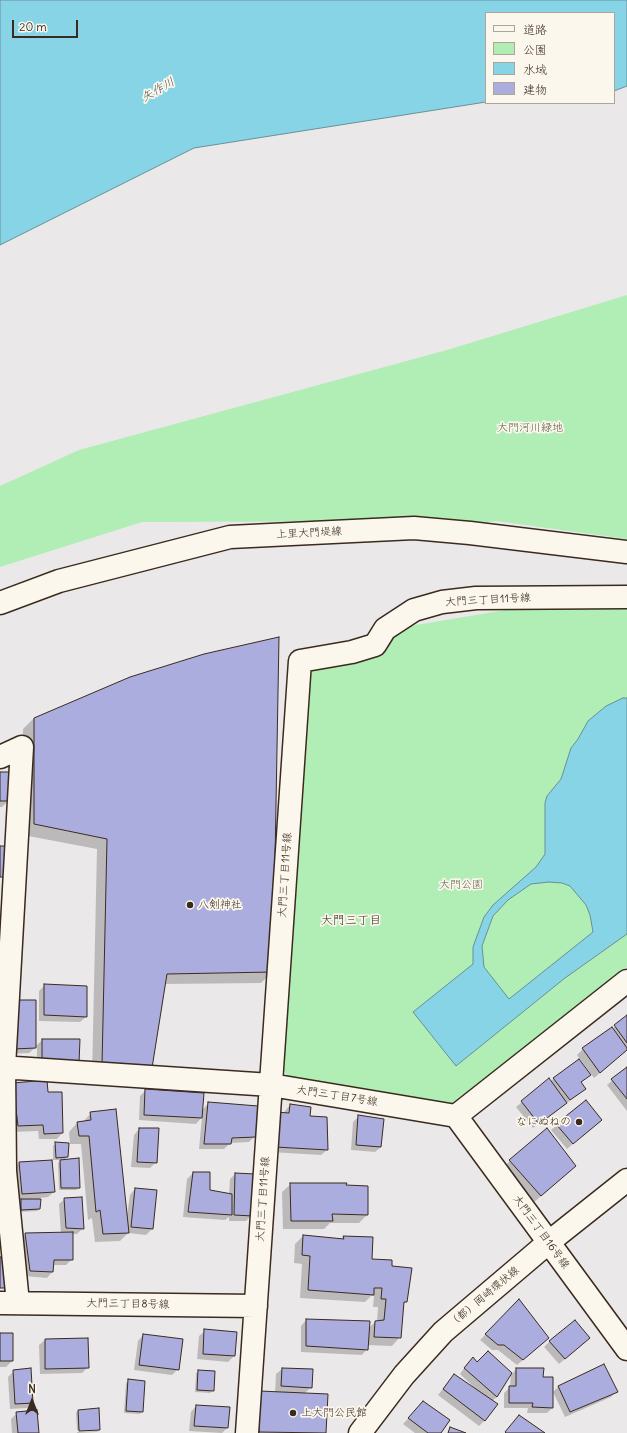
<!DOCTYPE html>
<html>
<head>
<meta charset="utf-8">
<style>
	body { margin:0 }
	#map { position:relative; width:627px; height:1433px; overflow:hidden; background:#ebe8e9; font-family:Delius,"Klee One",sans-serif }
	canvas { display:block }
	.legend { position:absolute; left:485px; top:12px; width:130px; height:92px; box-sizing:border-box; background:#fbf7ec; border:1px solid #aea59a; margin:0; padding:5px 7px; list-style:none; font-size:12px; color:#3b2a1e }
	.legend li { display:flex; align-items:center; gap:8px; height:20px }
	.legend b { width:20px; border:1px solid #aea59a }
	.north { position:absolute; left:12px; top:1381px; width:40px; height:40px; -webkit-text-stroke:3px #fbf7ec; paint-order:stroke; rotate:0deg; font-size:11px; font-weight:700; line-height:16px; text-align:center; color:#3b2a1e }
	.north::after { content:''; display:block; margin:auto; width:14px; height:18px; background:#3b2a1e; clip-path:polygon(50% 0,100% 100%,50% 72%,0 100%) }
	.scale { position:absolute; left:12px; top:20px; width:66px; height:18px; box-sizing:border-box; border:2px solid #3b2a1e; border-top:0; padding-left:5px; font-size:12px; line-height:14px; white-space:nowrap; color:#3b2a1e; -webkit-text-stroke:3px #fbf7ec; paint-order:stroke }
</style>
</head>
<body>
<div id="map">
<canvas width="627" height="1433"></canvas>
<ul class="legend">
<li><b style="height:5px;background:#fbf7ec"></b>道路</li>
<li><b style="height:11px;background:#b0eeb5"></b>公園</li>
<li><b style="height:11px;background:#87d4e6"></b>水域</li>
<li><b style="height:11px;background:#abadde"></b>建物</li>
</ul>
<div class="north">N</div>
<div class="scale">20 m</div>
</div>
<script>
const g = document.querySelector('canvas').getContext('2d');
g.lineJoin = 'round';
function fill(path, color) { g.fillStyle = color; g.fill(path, 'evenodd'); }
const toPath = rows => new Path2D(rows.map(r => 'M' + r).join(''));
function trace(path, color, width, dash) { g.strokeStyle = color; g.lineWidth = width; g.lineCap = dash ? 'butt' : 'round'; g.setLineDash(dash || []); g.stroke(path); }
function write(font, color, halo, rows, align = 'center') {
  g.font = font + ' Delius,"Klee One",sans-serif'; g.lineWidth = 3.5; g.setLineDash([]); g.textBaseline = 'middle'; g.strokeStyle = halo; g.fillStyle = color; for (const [text, x, y, turn = 0] of rows) {
    g.save(); g.translate(x, y); g.rotate((+turn || 0) * Math.PI / 180); g.textAlign = isNaN(turn) ? turn : align; if (halo) g.strokeText(text, 0, 0); g.fillText(text, 0, 0); g.restore();
  }
}
const green = toPath([
	[627,295,627,539,496,521,459,526,413,521,142,522,0,567,0,486,79,450,447,350],
	[627,604,627,967,451,1106,289,1078,281,1067,310,672,312,667,365,659,388,649,393,634,404,627,524,607]
]);
const water = toPath([
	[0,0,627,0,627,86,614,91,614,13,486,13,486,102,194,148,0,245,0,0],
	[623,698,627,698,627,934,565,978,456,1066,413,1012,473,964,473,947,484,917,493,905,536,867,545,854,545,803,547,796,561,779,571,748,578,739,588,721,606,706,623,698],
	[549,882,562,883,570,886,586,905,590,915,593,932,509,999,484,967,482,946,493,916,508,900,531,884,549,882]
]);
const shadow = toPath([
	[34,718,272,972,261,983,164,984,92,1076,97,849,23,835,23,729],
	[0,773,8,773,8,801,2,807,0,807],
	[45,985,86,1017,80,1022,39,1021,39,991],
	[10,1006,35,1047,42,1040,79,1040,37,1068,37,1046,29,1053,8,1054],
	[627,1017,627,1050,594,1078,577,1055,583,1049,612,1029],
	[579,1061,584,1080,581,1082,585,1089,579,1094,533,1128,516,1107,522,1102],
	[627,1068,627,1111,607,1085],
	[8,1090,61,1093,62,1133,57,1139,39,1139,38,1131,12,1132],
	[146,1090,202,1110,209,1103,255,1136,249,1142,230,1143,224,1149,199,1149,202,1117,196,1124,139,1120,140,1096],
	[586,1101,595,1125,567,1149,551,1130],
	[290,1105,309,1117,327,1150,321,1155,270,1152,285,1111],
	[91,1113,127,1215,130,1195,135,1189,156,1191,152,1229,146,1235,128,1233,120,1241,95,1242,92,1218,88,1220,81,1144,70,1144,69,1132,77,1123,83,1122],
	[359,1116,381,1147,375,1152,351,1150,353,1122],
	[139,1129,156,1162,150,1168,131,1167,134,1135],
	[56,1143,67,1157,64,1160,79,1188,76,1190,59,1190,58,1163,62,1160,53,1160,53,1146],
	[510,1161,575,1166,532,1204,502,1169],
	[19,1163,54,1192,48,1197,40,1198,39,1209,37,1211,19,1212,19,1203,22,1199,16,1199,14,1168],
	[193,1173,209,1191,229,1195,230,1179,235,1174,252,1215,246,1221,229,1221,229,1217,225,1220,183,1217,187,1179],
	[291,1184,367,1187,367,1215,359,1223,330,1223,324,1229,283,1229,282,1192],
	[65,1199,83,1228,77,1234,72,1234,72,1259,66,1265,53,1265,52,1272,47,1278,24,1276,19,1240,25,1234,61,1234,59,1204],
	[303,1236,341,1239,344,1237,371,1260,391,1267,406,1301,403,1305,400,1337,392,1346,367,1345,367,1349,362,1355,301,1352,301,1326,306,1320,368,1329,375,1322,377,1322,378,1307,373,1307,374,1296,371,1296,365,1302,300,1298,302,1264,294,1263,295,1244],
	[519,1301,542,1344,517,1365,498,1350,492,1350,480,1340],
	[205,1331,234,1356,228,1362,197,1359,199,1336],
	[0,1334,12,1334,12,1361,6,1367,0,1367],
	[143,1335,178,1369,172,1375,134,1370,138,1341],
	[45,1340,88,1367,82,1373,40,1374,39,1345],
	[550,1341,583,1344,559,1364,544,1347],
	[467,1364,497,1397,492,1401,485,1420,479,1426,438,1395,454,1375,475,1390,476,1389,460,1374],
	[603,1366,617,1391,611,1397,565,1417,553,1392,558,1387],
	[282,1369,311,1387,304,1394,327,1395,325,1433,251,1433,260,1392,275,1393,276,1374],
	[516,1369,542,1378,552,1408,547,1413,527,1413,528,1408,504,1408,504,1393,510,1387,511,1373,512,1374],
	[14,1371,32,1402,27,1408,10,1409,8,1377],
	[199,1371,213,1390,210,1393,195,1392,196,1373],
	[129,1381,142,1411,140,1414,124,1413,126,1383],
	[196,1406,227,1428,222,1433,189,1431,191,1412],
	[418,1408,440,1433,415,1433,403,1424],
	[78,1411,99,1430,98,1431,98,1429,77,1430,76,1413],
	[17,1413,38,1433,12,1433,11,1419],
	[98,1431,97,1432,77,1433,77,1432]
]);
const building = toPath([
	[279,637,273,972,167,974,152,1068,102,1065,107,839,34,824,34,718,130,677,204,654,279,637],
	[0,772,9,772,9,801,0,801,0,772],
	[0,846,6,846,4,877,0,877,0,846],
	[44,984,87,986,87,1017,44,1015,44,984],
	[15,1000,36,1000,36,1048,13,1049,15,1000],
	[627,1015,627,1043,614,1025,627,1015],
	[612,1027,627,1048,627,1050,600,1073,582,1048,612,1027],
	[42,1039,80,1039,79,1063,42,1063,42,1039],
	[579,1059,591,1075,581,1082,586,1089,570,1100,553,1078,579,1059],
	[627,1067,627,1099,611,1079,627,1067],
	[549,1078,567,1103,539,1124,521,1101,549,1078],
	[47,1080,48,1092,62,1092,63,1133,44,1134,43,1125,18,1126,13,1083,47,1080],
	[145,1089,204,1093,202,1118,144,1115,145,1089],
	[586,1100,602,1120,573,1144,556,1124,586,1100],
	[208,1102,258,1106,256,1137,232,1138,231,1144,204,1144,208,1102],
	[290,1104,311,1107,310,1116,327,1117,328,1150,275,1147,276,1112,289,1113,290,1104],
	[116,1109,129,1233,103,1234,100,1210,96,1212,89,1136,79,1136,77,1122,91,1120,90,1112,116,1109],
	[358,1115,384,1119,381,1147,356,1145,358,1115],
	[139,1128,159,1128,157,1163,137,1162,139,1128],
	[547,1128,576,1166,541,1196,509,1160,547,1128],
	[55,1142,69,1143,68,1157,56,1158,55,1142],
	[79,1158,80,1188,61,1188,60,1160,79,1158],
	[52,1160,55,1192,22,1194,19,1162,52,1160],
	[193,1172,210,1172,210,1190,232,1194,232,1215,188,1212,193,1172],
	[235,1173,255,1174,253,1216,234,1215,235,1173],
	[290,1183,347,1183,346,1185,368,1186,368,1215,332,1214,333,1221,291,1221,290,1183],
	[135,1188,157,1190,153,1229,131,1227,135,1188],
	[82,1197,84,1229,66,1228,64,1198,82,1197],
	[21,1199,41,1199,40,1209,21,1210,21,1199],
	[73,1232,73,1260,54,1260,53,1272,30,1271,25,1233,73,1232],
	[303,1235,344,1239,343,1236,373,1237,372,1259,392,1260,392,1266,412,1268,407,1302,404,1302,401,1338,374,1337,375,1321,384,1320,386,1299,381,1299,382,1288,374,1288,374,1295,308,1290,310,1256,302,1255,303,1235],
	[0,1257,5,1257,6,1288,0,1288,0,1257],
	[519,1299,549,1338,523,1360,504,1345,498,1345,485,1334,519,1299],
	[306,1319,370,1321,368,1350,306,1346,306,1319],
	[575,1320,590,1338,565,1359,549,1341,575,1320],
	[204,1329,237,1332,235,1356,203,1354,204,1329],
	[0,1333,13,1333,13,1361,0,1361,0,1333],
	[143,1334,183,1339,179,1370,139,1365,143,1334],
	[88,1338,89,1368,45,1369,45,1339,88,1338],
	[488,1351,512,1373,497,1397,464,1368,473,1357,477,1362,488,1351],
	[604,1364,618,1392,570,1412,558,1386,604,1364],
	[31,1368,33,1403,15,1404,13,1370,31,1368],
	[282,1368,313,1369,312,1388,281,1386,282,1368],
	[516,1368,544,1368,543,1377,553,1377,553,1408,532,1407,533,1403,509,1403,509,1386,516,1386,516,1368],
	[198,1370,215,1371,214,1391,197,1390,198,1370],
	[454,1374,498,1404,485,1421,443,1389,454,1374],
	[128,1379,145,1381,143,1412,126,1411,128,1379],
	[259,1391,328,1394,326,1433,259,1432,259,1391],
	[423,1401,450,1420,441,1433,428,1433,408,1418,423,1401],
	[196,1405,230,1407,228,1428,194,1426,196,1405],
	[99,1408,100,1430,79,1431,78,1410,99,1408],
	[37,1410,39,1433,18,1433,16,1412,37,1410],
	[519,1415,545,1433,506,1433,505,1432,519,1415],
	[450,1427,466,1433,448,1433,450,1427]
]);
const minor = toPath([
	[0,603,59,581,230,537,414,528,470,533,627,552],
	[0,757,22,747,4,1067,5,1171,18,1303],
	[0,1067,271,1085,456,1116,627,981],
	[456,1116,627,1349],
	[0,1303,256,1306],
	[247,1433,300,661,352,652,375,645,385,629,414,610,442,602,476,598,627,597]
]);
const tertiary = toPath([
	[360,1433,404,1375,443,1332,549,1242,627,1180]
]);
const markers = [
	[190,905,4,"#3b2a1e"],
	[579,1122,4,"#3b2a1e"],
	[293,1413,4,"#3b2a1e"]
];
const parkNames = [
	["大門河川緑地",530,428],
	["大門公園",461,885]
];
const streetNames = [
	["上里大門堤線",309,533,-3],
	["大門三丁目11号線",488,600,-3],
	["大門三丁目11号線",285,875,-86],
	["大門三丁目7号線",337,1096,9],
	["大門三丁目11号線",263,1199,-86],
	["大門三丁目16号線",541,1232,54],
	["（都）岡崎環状線",484,1297,-40],
	["大門三丁目8号線",128,1304,1]
];
const poiNames = [
	["八剣神社",198,905],
	["なにぬねの",571,1122,"right"],
	["上大門公民館",301,1413]
];
const waterNames = [
	["矢作川",158,90,-30]
];
const neighbourhoodNames = [
	["大門三丁目",351,921]
];
fill(green, '#b0eeb5');
fill(water, '#87d4e6');
trace(water, '#699096', 1);
fill(shadow, '#0003');
fill(building, '#abadde');
trace(building, '#3b2a1e', 1);
trace(minor, '#3b2a1e', 25);
trace(tertiary, '#3b2a1e', 25);
trace(minor, '#fbf7ec', 22);
trace(tertiary, '#fbf7ec', 22);
for (const [x, y, r, color] of markers) { const dot = new Path2D(); dot.arc(x, y, r, 0, 2 * Math.PI); g.fillStyle = color; g.fill(dot); trace(dot, '#fbf7ec', 1.5); }
write('11px', '#585b44', '#fbf7ec', parkNames);
write('11px', '#3b2a1e', '#fbf7ec', streetNames);
write('11px', '#3b2a1e', '#fbf7ec', poiNames, 'left');
write('italic 12px', '#4e5450', '#fbf7ec', waterNames);
write('12px', '#3b2a1e', '#fbf7ec', neighbourhoodNames);
</script>
</body>
</html>
